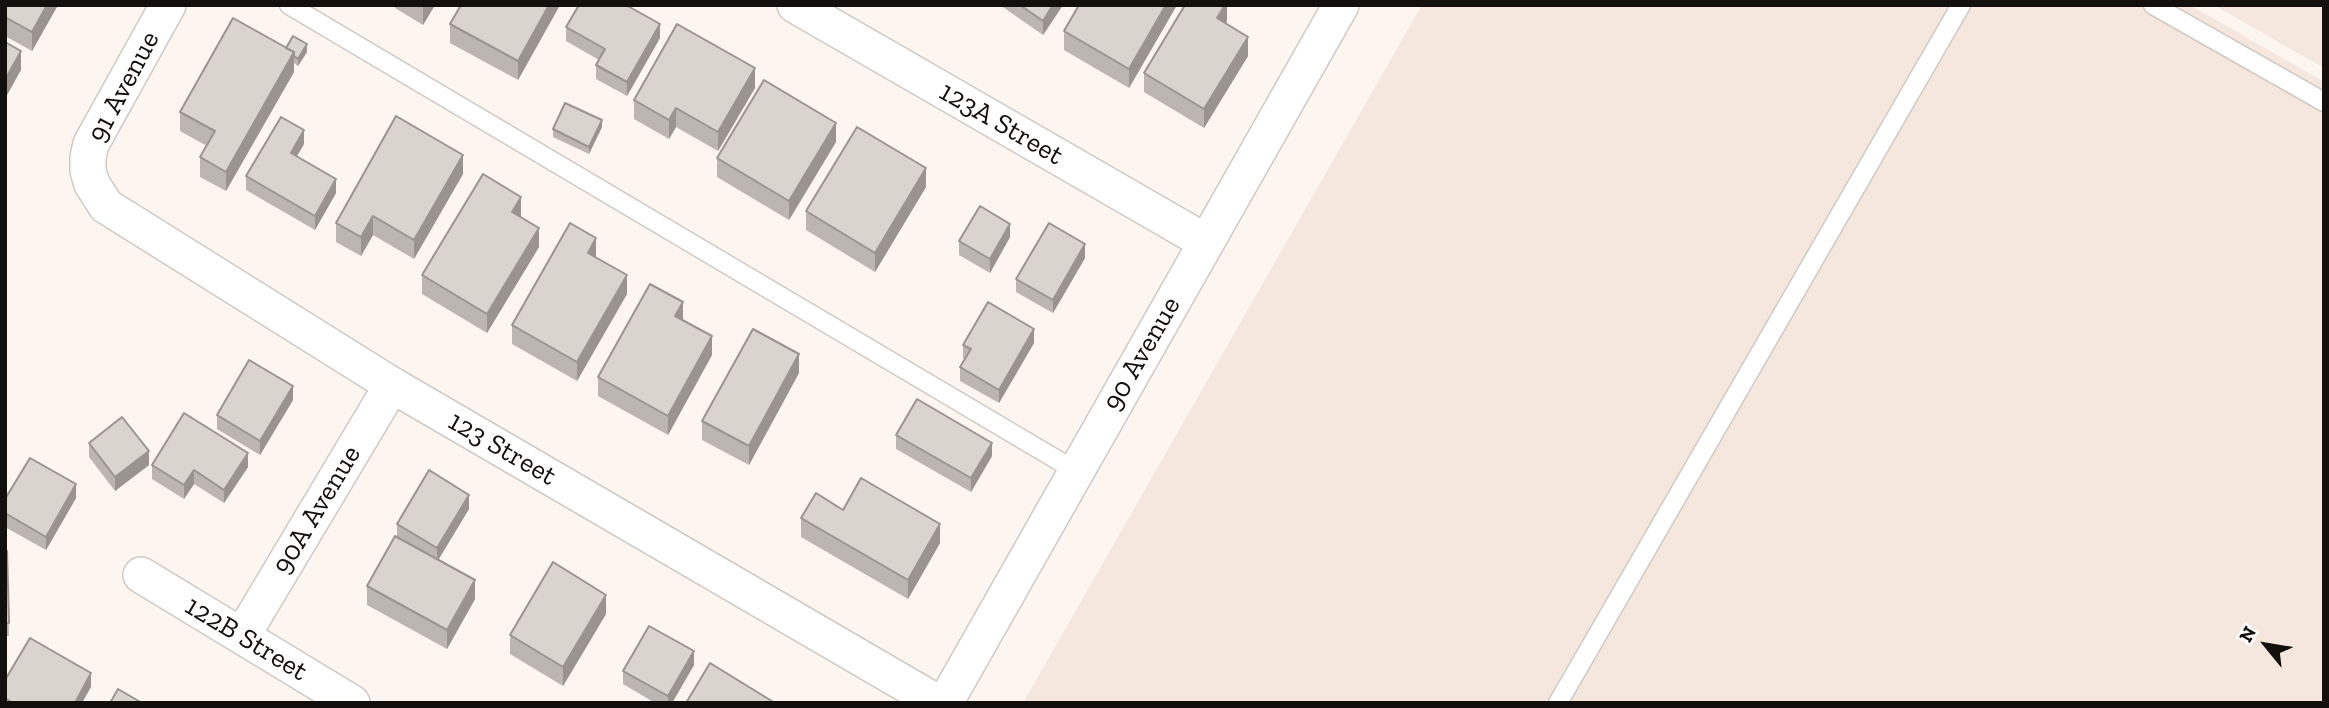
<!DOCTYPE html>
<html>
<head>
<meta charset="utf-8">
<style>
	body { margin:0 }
	#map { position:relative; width:2329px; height:708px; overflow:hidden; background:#fdf5f0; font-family:"Zilla Slab",serif }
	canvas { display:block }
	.frame { position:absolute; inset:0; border:7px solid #120f0d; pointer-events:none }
	.north { position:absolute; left:2231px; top:610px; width:70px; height:70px; -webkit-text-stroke:5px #fff; paint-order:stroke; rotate:300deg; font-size:19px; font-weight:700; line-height:28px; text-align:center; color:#120f0d }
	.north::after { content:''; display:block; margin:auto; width:24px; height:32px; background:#120f0d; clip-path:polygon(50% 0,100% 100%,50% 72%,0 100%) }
</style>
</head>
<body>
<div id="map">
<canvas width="2329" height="708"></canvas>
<div class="frame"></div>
<div class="north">N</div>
</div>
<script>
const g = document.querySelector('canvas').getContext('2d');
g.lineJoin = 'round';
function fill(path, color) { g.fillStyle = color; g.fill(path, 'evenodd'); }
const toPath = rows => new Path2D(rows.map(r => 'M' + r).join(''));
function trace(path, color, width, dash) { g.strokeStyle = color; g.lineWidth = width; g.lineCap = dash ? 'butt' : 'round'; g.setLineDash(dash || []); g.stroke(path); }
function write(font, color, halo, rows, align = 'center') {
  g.font = font + ' "Zilla Slab",serif'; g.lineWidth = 7; g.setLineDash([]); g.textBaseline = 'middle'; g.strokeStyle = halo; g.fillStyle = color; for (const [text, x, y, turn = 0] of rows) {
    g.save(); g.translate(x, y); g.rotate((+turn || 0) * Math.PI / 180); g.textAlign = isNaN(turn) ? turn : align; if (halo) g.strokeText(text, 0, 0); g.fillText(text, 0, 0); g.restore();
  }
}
const built = toPath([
	[1422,5,2190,5,2324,82,2324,703,1023,703],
	[2214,5,2324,5,2324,68]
]);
const lane = toPath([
	[289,5,1076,471],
	[2153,5,2324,102],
	[1558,703,1961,5]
]);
const street = toPath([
	[168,5,91,144,88,157,88,171,92,184,106,206,392,385,938,703],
	[795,5,1206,242],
	[141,575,352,703],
	[242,636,392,385],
	[945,703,1341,5]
]);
const wall = toPath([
	[5,5,58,5,32,51,5,36],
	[395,5,435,5,423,25,395,8],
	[560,5,518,80,450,43,450,24],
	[1000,5,1063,5,1043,35],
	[1079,5,1177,5,1129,88,1064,50,1064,31],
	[1227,5,1227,21,1226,23,1248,56,1204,128,1144,92,1144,73],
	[566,27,660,38,627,96,596,79,596,65,599,60,566,41],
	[286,48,307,52,298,66,294,63,294,72,226,191,200,177,200,157,207,146,180,131,180,112],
	[755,88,718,151,676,127,669,139,634,119,634,100],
	[602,127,589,154,553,137,553,129],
	[836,142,789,220,717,177,717,158],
	[304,144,297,156,336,193,315,230,246,190,246,176],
	[463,174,414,259,373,235,361,256,336,242,336,223],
	[926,187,875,272,806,230,806,211],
	[521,216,539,247,487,333,422,294,422,275],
	[1010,237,990,273,959,255,959,241],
	[596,257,627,294,577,381,512,344,512,325],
	[1085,258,1053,313,1016,292,1016,279],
	[683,320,712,355,668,435,598,396,598,377],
	[1034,343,999,403,960,381,960,367,965,359,963,358,963,345],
	[799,373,749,465,702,440,702,421],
	[293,400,260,455,217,429,217,415],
	[896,435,992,456,971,492,896,449],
	[89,443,149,465,115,491,89,457],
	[152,465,248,467,224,503,194,484,184,499,152,479],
	[76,498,46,550,5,527,5,499],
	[469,509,438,560,475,599,447,649,367,605,367,586,397,537,397,524],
	[801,518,940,543,908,599,801,537],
	[5,551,7,551,9,636,5,636],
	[606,614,563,686,510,654,510,635],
	[694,665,672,703,655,703,623,684,623,671]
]);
const shadedWall = toPath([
	[47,5,58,5,32,51,32,32],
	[423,5,435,5,423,25],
	[549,5,560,5,518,80,518,61],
	[1053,5,1063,5,1043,35,1043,21],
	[1166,5,1177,5,1129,88,1129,69],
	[1225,5,1227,5,1227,21,1217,37,1217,18],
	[660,24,660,38,627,96,627,82],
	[1248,37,1248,56,1204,128,1204,109],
	[307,44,307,52,298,66,298,59],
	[21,51,21,70,5,99,5,80],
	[294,52,294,72,226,191,226,172],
	[755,68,755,88,718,151,718,132],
	[676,108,676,127,669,139,669,120],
	[602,120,602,127,589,154,589,147],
	[836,123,836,142,789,220,789,201],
	[304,130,304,144,291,166,291,153],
	[463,155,463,174,414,259,414,240],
	[926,168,926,187,875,272,875,253],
	[336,179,336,193,315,230,315,216],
	[521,197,521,216,512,231,512,212],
	[373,216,373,235,361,256,361,237],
	[1010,224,1010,237,990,273,990,259],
	[539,228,539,247,487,333,487,314],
	[596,238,596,257,588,272,588,253],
	[1085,244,1085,258,1053,313,1053,300],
	[627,275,627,294,577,381,577,362],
	[683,302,683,321,675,316],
	[1034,329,1034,343,999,403,999,390],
	[712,336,712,355,668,435,668,416],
	[799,354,799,373,749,465,749,446],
	[293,386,293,400,260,455,260,441],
	[992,443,992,456,971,492,971,478],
	[149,451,149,465,115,491,115,477],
	[248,453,248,467,224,503,224,490],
	[194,470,194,484,184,499,184,485],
	[76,484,76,498,46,550,46,537],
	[469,495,469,509,437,562,437,548],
	[940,524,940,543,908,599,908,580],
	[475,580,475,599,447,649,447,630],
	[606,595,606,614,563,686,563,667],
	[694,651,694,665,672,703,668,703,668,696],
	[91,673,91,687,82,703,75,703]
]);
const building = toPath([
	[5,5,47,5,32,32,5,17,5,5],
	[461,5,549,5,518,61,450,24,461,5],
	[579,5,626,5,660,24,627,82,596,65,605,49,566,27,579,5],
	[1020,5,1053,5,1043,21,1020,5],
	[1079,5,1166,5,1129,69,1064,31,1079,5],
	[1185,5,1225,5,1217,18,1248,37,1204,109,1144,73,1185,5],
	[233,18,294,52,226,172,200,157,215,131,180,112,233,18],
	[677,24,755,68,718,132,676,108,669,120,634,100,677,24],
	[293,36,307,44,298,59,294,56,294,52,286,48,293,36],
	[5,42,21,51,5,80,5,42],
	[764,80,836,123,789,201,717,158,764,80],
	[565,103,602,120,589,147,553,129,565,103],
	[396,116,463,155,414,240,373,216,361,237,336,223,396,116],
	[281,117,304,130,291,153,336,179,315,216,246,176,281,117],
	[857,127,926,168,875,253,806,211,857,127],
	[483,174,521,197,512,212,539,228,487,314,422,275,483,174],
	[980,206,1010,224,990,259,959,241,980,206],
	[570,223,596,238,588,253,627,275,577,362,512,325,570,223],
	[1049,223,1085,244,1053,300,1016,279,1049,223],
	[650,284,683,302,675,316,712,336,668,416,598,377,650,284],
	[988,302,1034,329,999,390,960,367,971,349,963,345,988,302],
	[753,329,799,354,749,446,702,421,753,329],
	[249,360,293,386,260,441,217,415,249,360],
	[917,399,992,443,971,478,896,435,917,399],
	[184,413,248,453,224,490,194,470,184,485,152,465,184,413],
	[122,417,149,451,115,477,89,443,122,417],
	[30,458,76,484,46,537,5,513,5,499,30,458],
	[429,470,469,495,437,548,397,524,429,470],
	[861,478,940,524,908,580,801,518,816,493,843,510,861,478],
	[395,536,475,580,447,630,367,586,395,536],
	[5,551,7,551,9,623,5,623,5,551],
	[553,562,606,595,563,667,510,635,553,562],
	[649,626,694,651,668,696,623,671,649,626],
	[30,638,91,673,75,703,13,703,5,698,5,680,30,638],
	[710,663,775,703,686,703,710,663],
	[118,689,142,703,110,703,118,689]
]);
const streetNames = [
	["91 Avenue",124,87,-62],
	["123A Street",1001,124,30],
	["90 Avenue",1142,354,-60],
	["123 Street",502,449,30],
	["90A Avenue",317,510,-59],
	["122B Street",246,639,31]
];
fill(built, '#f5e7dd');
trace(lane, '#d0c9c4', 21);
trace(street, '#d0c9c4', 38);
trace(lane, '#fff', 18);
trace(street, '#fff', 35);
fill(wall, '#bbb6b1');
fill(shadedWall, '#999490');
fill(building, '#dad4ce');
trace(building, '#999490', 2);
write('28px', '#120f0d', '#fff', streetNames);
</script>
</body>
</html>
